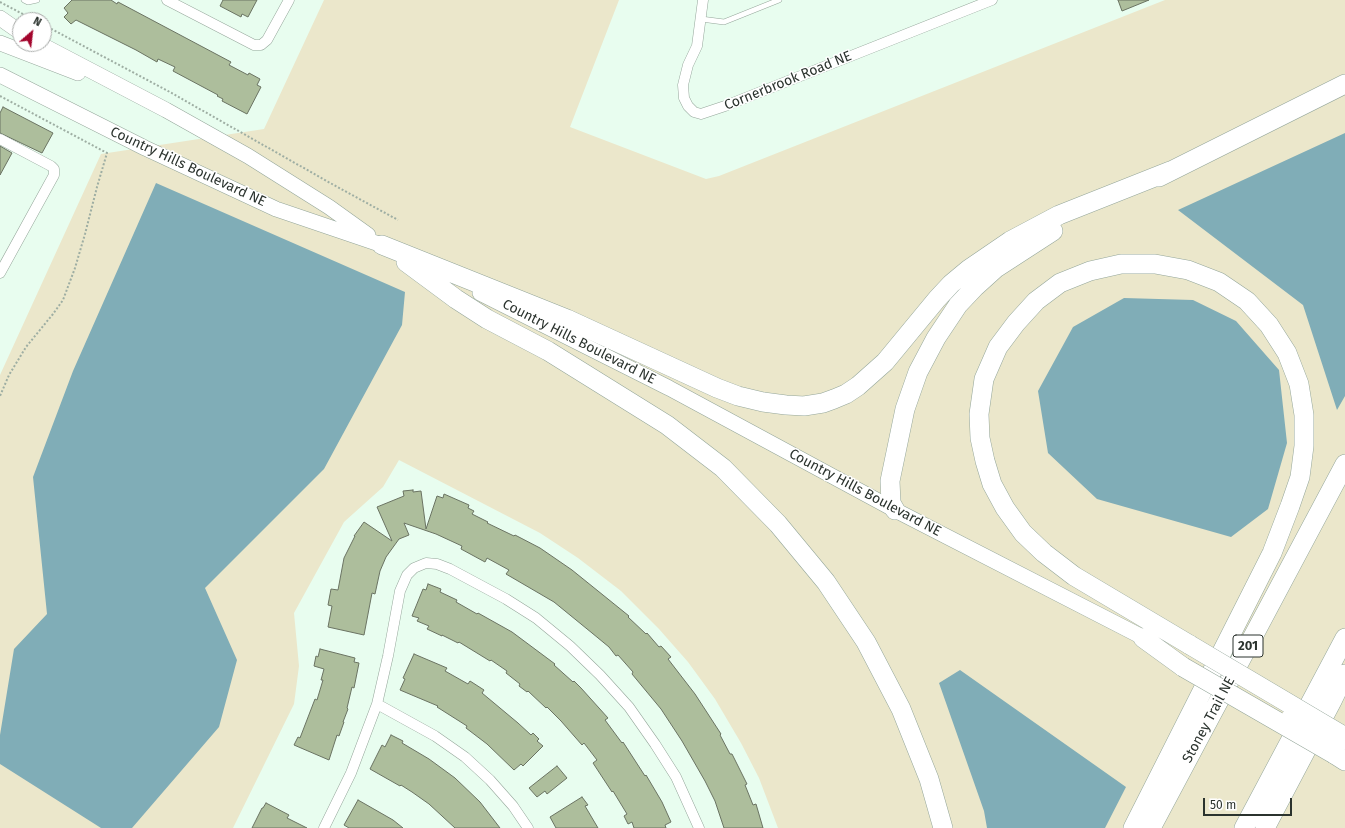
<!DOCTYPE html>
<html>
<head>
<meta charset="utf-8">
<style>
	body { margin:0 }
	#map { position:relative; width:1345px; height:828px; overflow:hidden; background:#e8fdef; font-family:"Fira Sans",sans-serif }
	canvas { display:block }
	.north { position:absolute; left:12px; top:12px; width:40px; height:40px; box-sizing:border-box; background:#fff; border:1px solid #aaadab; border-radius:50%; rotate:28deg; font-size:11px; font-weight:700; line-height:16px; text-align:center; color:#2b332e }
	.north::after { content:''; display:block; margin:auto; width:14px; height:18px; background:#a3052d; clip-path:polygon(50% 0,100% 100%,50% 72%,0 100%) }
	.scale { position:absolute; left:1203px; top:798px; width:89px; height:18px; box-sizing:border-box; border:2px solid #2b332e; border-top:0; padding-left:5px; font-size:12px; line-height:14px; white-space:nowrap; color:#2b332e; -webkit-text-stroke:3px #fff; paint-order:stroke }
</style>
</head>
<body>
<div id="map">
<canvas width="1345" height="828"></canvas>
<div class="north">N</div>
<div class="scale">50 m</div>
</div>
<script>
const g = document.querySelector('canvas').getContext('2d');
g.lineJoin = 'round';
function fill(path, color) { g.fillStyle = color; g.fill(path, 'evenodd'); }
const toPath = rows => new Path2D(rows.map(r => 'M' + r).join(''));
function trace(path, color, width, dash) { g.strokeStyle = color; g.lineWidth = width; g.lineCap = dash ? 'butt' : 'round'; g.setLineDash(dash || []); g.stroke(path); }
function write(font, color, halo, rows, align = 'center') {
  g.font = font + ' "Fira Sans",sans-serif'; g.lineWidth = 3; g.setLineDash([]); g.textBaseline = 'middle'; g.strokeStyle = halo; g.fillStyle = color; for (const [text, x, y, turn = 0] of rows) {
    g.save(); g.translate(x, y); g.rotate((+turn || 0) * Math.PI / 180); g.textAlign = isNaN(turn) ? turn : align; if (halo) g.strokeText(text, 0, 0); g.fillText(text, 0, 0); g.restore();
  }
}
const green = toPath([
	[324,0,619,0,570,127,706,179,719,176,1165,0,1345,0,1345,828,778,828,759,778,741,743,715,699,688,662,659,629,621,591,578,558,540,533,399,460,383,487,344,522,294,613,299,666,294,704,233,828,0,828,0,375,101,154,264,129]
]);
const water = toPath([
	[1345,133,1345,396,1337,410,1303,305,1178,210],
	[156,183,405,292,402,325,324,469,205,588,237,660,219,727,132,828,101,828,0,764,0,735,14,649,47,614,33,477,73,371],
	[1124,298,1193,300,1236,321,1279,370,1287,443,1268,509,1231,537,1097,499,1048,453,1038,391,1073,327],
	[960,670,1126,787,1105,828,987,828,984,811,939,683]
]);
const building = toPath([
	[72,0,111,0,117,4,118,2,231,62,229,65,248,75,249,73,260,79,257,85,261,87,247,114,222,101,223,99,217,96,218,95,173,71,175,67,158,59,157,62,136,50,76,20,71,24,64,17,68,13,64,8,72,0],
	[223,0,257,0,248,17,242,14,241,17,220,6,223,0],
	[1118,0,1149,0,1122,11,1118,0],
	[3,107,53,133,42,153,0,133,0,113,3,107],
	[0,146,12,153,0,175,0,146],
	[413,490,413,492,421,491,426,529,437,496,443,498,444,494,469,505,468,508,474,511,472,514,488,522,487,523,514,536,515,535,540,548,572,570,629,616,628,617,646,634,647,633,659,647,661,646,671,657,668,659,695,694,721,734,720,735,730,754,732,754,747,784,745,785,753,805,756,804,763,828,724,828,715,801,705,781,682,741,661,709,632,674,633,672,618,655,616,656,609,647,592,633,554,602,506,574,509,570,487,558,485,562,461,549,462,546,436,534,404,523,409,535,399,539,386,557,380,571,375,594,372,593,364,635,328,627,332,606,328,605,331,589,338,590,344,558,355,536,354,536,364,522,392,541,377,507,404,496,403,491,413,490],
	[428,584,441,589,440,592,457,600,456,602,477,614,478,613,512,632,555,664,554,665,573,682,574,681,581,688,608,718,605,720,622,743,623,742,645,776,646,775,662,802,671,822,665,825,666,828,634,828,632,822,628,824,624,816,627,814,613,791,612,792,593,763,597,760,584,743,582,745,561,721,547,707,546,708,528,691,527,692,519,686,520,684,506,673,507,671,491,660,490,661,459,642,458,643,442,635,442,636,427,629,429,626,417,621,419,618,412,616,423,589,426,590,428,584],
	[320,649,355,658,354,662,359,663,354,688,352,687,347,708,348,709,343,722,344,722,339,736,337,735,329,760,294,745,298,737,300,738,315,699,317,700,323,680,321,680,324,669,314,666,316,656,318,657,320,649],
	[414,654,447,668,445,671,468,684,470,681,484,690,482,693,518,723,531,735,533,733,539,739,537,741,543,746,523,766,521,764,514,770,487,744,466,728,467,726,437,707,438,706,400,690,405,679,403,678,414,654],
	[391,735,403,741,402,743,429,759,455,778,480,802,500,828,455,828,429,804,412,792,401,785,400,786,370,769,382,745,385,747,391,735],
	[557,766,567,778,547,794,545,791,537,797,529,788,557,766],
	[582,797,588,805,585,806,598,828,556,828,550,817,582,797],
	[358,800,393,820,403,828,349,828,344,825,358,800],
	[266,803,289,815,287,818,307,828,252,828,262,808,263,808,266,803]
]);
const path = toPath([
	[0,2,34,20],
	[44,25,168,91,332,184,398,220],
	[0,96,107,153,97,187,85,234,75,268,63,300,53,314,26,347,9,375,0,396]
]);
const lane = toPath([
	[24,0,28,2,37,0],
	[701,19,724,22,779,0]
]);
const street = toPath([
	[167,0,254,45,261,45,267,40,289,0],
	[703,0,697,46,688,65,683,85,684,98,688,106,694,112,701,114,725,106,992,0],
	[0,139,51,166,54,169,54,175,0,273],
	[377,704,435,736,465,757,490,780,513,806,528,828],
	[324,828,351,773,377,704,388,656,400,591,407,575,414,568,426,563,437,564,450,569,506,599,536,618,570,646,600,675,629,707,655,744,676,777,699,828]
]);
const secondary = toPath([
	[0,18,20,32],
	[0,43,78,73],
	[40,44,166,110,248,156,329,207,368,235],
	[0,75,145,148,276,209,382,245,392,249],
	[480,293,669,388,895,510,1152,642]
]);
const highway = toPath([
	[1159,177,1345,84],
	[382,245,567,319,717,388,738,396,763,402,786,405,804,406,823,403,834,399,846,394,858,386,885,362,937,299,951,284,969,269,1010,241,1059,215,1170,171],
	[406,262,456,299,487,319,548,351,667,425,723,468,778,524,826,582,866,642,901,709,929,779,943,828],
	[895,510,891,503,890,481,905,409,918,372,936,338,958,305,975,287,996,268,1053,231],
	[1143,638,1183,667],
	[1334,754,1345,761],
	[1133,828,1272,553,1290,506,1300,477,1304,446,1304,415,1299,384,1287,353,1269,325,1247,301,1219,282,1188,270,1155,264,1121,264,1090,271,1060,283,1036,301,1016,323,998,347,984,379,979,414,980,438,985,461,992,484,1005,508,1023,533,1044,553,1074,576,1190,645],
	[1151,828,1345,464],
	[1244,828,1345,638],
	[1265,828,1333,699,1345,674]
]);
const secondaryBridge = toPath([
	[1289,717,1339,745]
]);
const highwayBridge = toPath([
	[1190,645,1342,735],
	[1183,667,1334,754]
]);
const shields = [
	[1248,646,30]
];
const shieldNames = [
	["201",1248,646]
];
const streetNames = [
	["Cornerbrook Road NE",788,81,-22],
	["Country Hills Boulevard NE",188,167,25],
	["Country Hills Boulevard NE",579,342,27],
	["Country Hills Boulevard NE",865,493,28],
	["Stoney Trail NE",1209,720,-62]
];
fill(green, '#ebe7cb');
fill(water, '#80adb7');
fill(building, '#adbe9c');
trace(building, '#6a7362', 1);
trace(lane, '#94a69a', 6);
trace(street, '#94a69a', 11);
trace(secondary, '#94a69a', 16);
trace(highway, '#94a69a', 20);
trace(path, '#9eaea3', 2, [2, 2]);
trace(lane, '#fff', 5);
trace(street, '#fff', 10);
trace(secondary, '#fff', 15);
trace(highway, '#fff', 19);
trace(secondaryBridge, '#94a69a', 16, []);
trace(highwayBridge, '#94a69a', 20, []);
trace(secondaryBridge, '#fff', 15);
trace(highwayBridge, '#fff', 19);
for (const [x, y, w] of shields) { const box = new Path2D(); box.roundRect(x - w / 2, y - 11, w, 22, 3); g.fillStyle = '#fff'; g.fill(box); trace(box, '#2b332e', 1); }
write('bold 13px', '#2b332e', null, shieldNames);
write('14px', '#2b332e', '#fff', streetNames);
</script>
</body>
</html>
